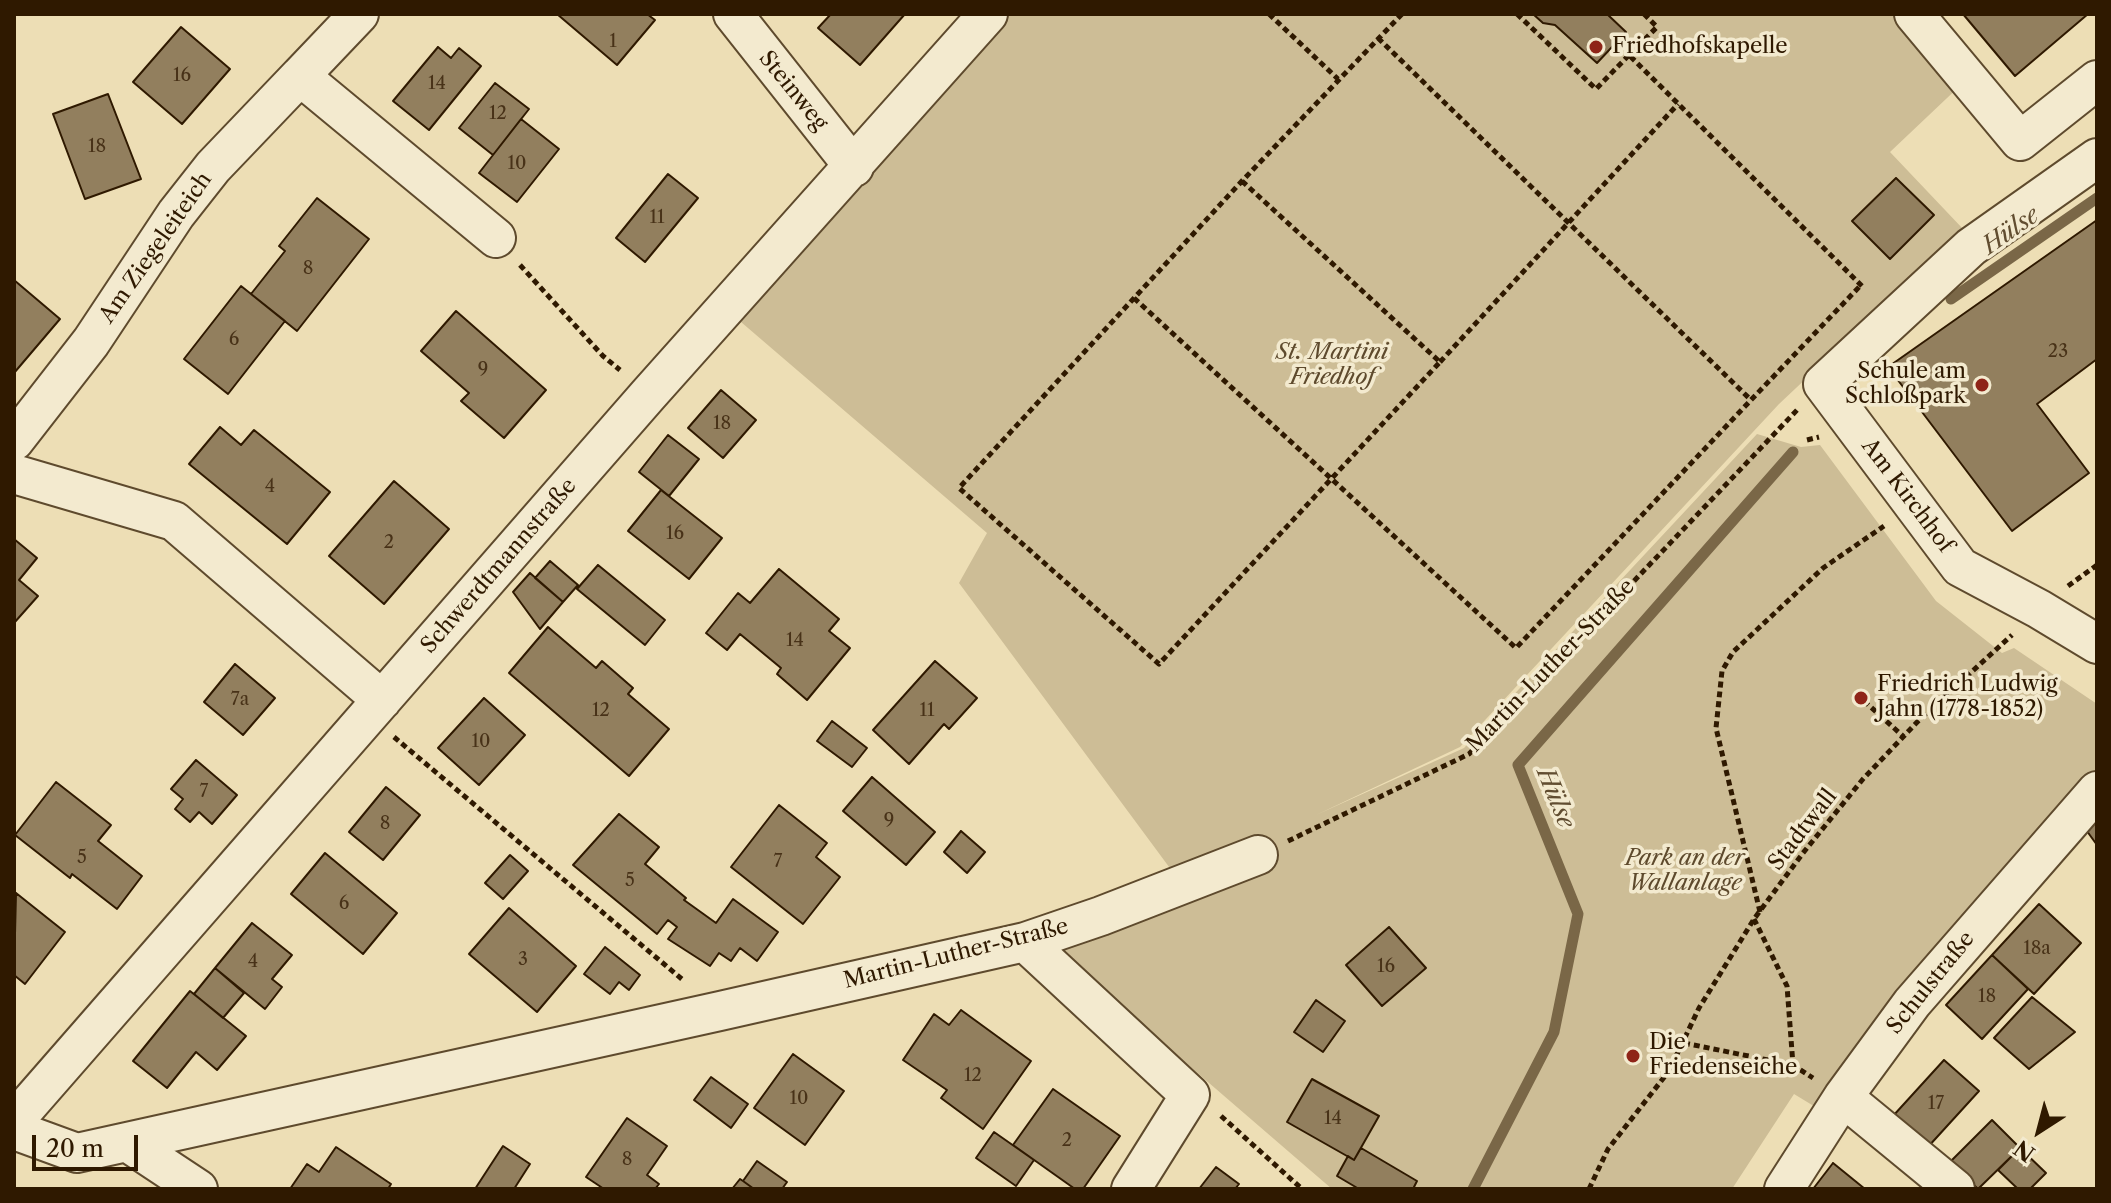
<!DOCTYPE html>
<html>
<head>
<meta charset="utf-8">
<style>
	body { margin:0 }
	#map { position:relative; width:2111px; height:1203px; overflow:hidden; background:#eddeb5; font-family:"Libre Caslon Text",serif }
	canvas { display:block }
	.frame { position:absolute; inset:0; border:16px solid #2f1900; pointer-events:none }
	.north { position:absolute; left:1999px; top:1091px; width:80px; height:80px; -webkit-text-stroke:6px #f3eacf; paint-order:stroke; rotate:216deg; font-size:22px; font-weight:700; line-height:32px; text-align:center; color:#2f1900 }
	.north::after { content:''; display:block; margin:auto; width:28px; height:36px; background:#2f1900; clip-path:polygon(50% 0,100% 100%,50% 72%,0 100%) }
	.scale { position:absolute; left:32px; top:1135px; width:106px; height:36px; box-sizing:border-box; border:4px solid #2f1900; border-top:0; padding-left:10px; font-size:24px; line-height:28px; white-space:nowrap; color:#2f1900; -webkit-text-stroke:6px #f3eacf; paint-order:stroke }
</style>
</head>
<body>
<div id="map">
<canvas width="2111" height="1203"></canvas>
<div class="frame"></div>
<div class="north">N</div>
<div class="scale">20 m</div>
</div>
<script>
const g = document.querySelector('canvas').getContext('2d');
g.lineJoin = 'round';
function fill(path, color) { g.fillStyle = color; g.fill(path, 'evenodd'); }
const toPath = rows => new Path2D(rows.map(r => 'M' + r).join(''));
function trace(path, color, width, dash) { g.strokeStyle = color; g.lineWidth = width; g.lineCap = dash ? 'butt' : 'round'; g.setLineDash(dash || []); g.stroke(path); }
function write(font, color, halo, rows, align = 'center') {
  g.font = font + ' "Libre Caslon Text",serif'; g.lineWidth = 7; g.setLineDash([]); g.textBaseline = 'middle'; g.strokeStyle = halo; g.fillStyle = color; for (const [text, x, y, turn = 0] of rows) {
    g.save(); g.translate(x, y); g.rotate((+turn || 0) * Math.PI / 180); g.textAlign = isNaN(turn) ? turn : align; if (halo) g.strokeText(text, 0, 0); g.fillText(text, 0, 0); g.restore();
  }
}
const green = toPath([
	[1010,14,1906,14,1965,81,1890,152,1964,230,1779,404,1460,747,1316,815,1464,748,1757,434,1801,447,1820,445,1936,601,2002,653,2014,648,2097,704,2097,781,1817,1108,1794,1094,1732,1189,1332,1189,1056,951,1175,875,959,583,987,533,741,322]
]);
const stream = toPath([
	[1951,299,2097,198],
	[1473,1189,1554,1032,1578,914,1518,765,1793,452]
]);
const building = toPath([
	[557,14,647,14,655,20,617,65,557,14],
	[831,14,905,14,860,65,818,28,831,14],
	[1533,14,1607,14,1626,32,1597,63,1555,25,1543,23,1533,14],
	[1963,14,2088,14,2015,76,1963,14],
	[181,27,230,69,182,124,133,82,181,27],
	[438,47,451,58,459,48,481,66,429,130,393,101,438,47],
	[495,83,529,109,493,155,459,128,495,83],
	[108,94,141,179,85,199,53,114,108,94],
	[521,119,559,149,517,202,479,173,521,119],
	[668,174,698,198,645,262,616,238,668,174],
	[1896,178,1934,215,1890,259,1852,221,1896,178],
	[317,198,369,239,297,331,251,294,285,251,279,246,317,198],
	[2097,220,2097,359,2037,404,2089,473,2012,531,1888,367,2097,220],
	[14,280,60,319,14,373,14,280],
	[241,286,285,321,228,394,184,359,241,286],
	[456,311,546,390,504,438,461,401,469,393,421,351,456,311],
	[721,390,756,420,723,458,688,428,721,390],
	[220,427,241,445,254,430,330,492,287,544,189,464,220,427],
	[668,435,699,459,669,496,639,472,668,435],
	[394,481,449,529,384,604,329,556,394,481],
	[661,490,722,538,689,579,628,531,661,490],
	[14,539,37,558,19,580,38,596,14,623,14,539],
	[550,561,578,585,563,602,535,578,550,561],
	[598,565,665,620,645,645,577,589,598,565],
	[779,569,839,619,829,631,850,648,807,700,777,674,781,668,740,634,727,650,706,633,738,593,750,603,779,569],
	[530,573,563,602,540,629,513,592,530,573],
	[548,627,596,668,602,661,633,688,628,694,669,729,629,776,509,673,548,627],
	[935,661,977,698,949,729,944,724,909,764,873,730,935,661],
	[235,664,275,698,243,735,204,702,235,664],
	[484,698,525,735,479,785,438,748,484,698],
	[832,721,867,748,852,767,817,741,832,721],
	[196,760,237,795,212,824,199,812,190,822,175,809,183,799,171,789,196,760],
	[872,777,935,832,906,865,843,811,872,777],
	[56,782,111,825,98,841,142,876,117,909,72,874,70,878,15,835,56,782],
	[386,787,420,815,383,860,349,832,386,787],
	[779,805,827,843,816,857,840,877,803,924,731,867,779,805],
	[619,814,659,847,645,864,686,898,684,900,716,923,733,899,778,932,757,961,740,948,731,961,719,953,710,966,668,939,677,927,668,920,657,934,573,865,619,814],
	[2097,818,2097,845,2084,827,2097,818],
	[961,831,985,852,967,873,944,852,961,831],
	[325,853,397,913,363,954,291,894,325,853],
	[510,855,528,871,503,899,485,883,510,855],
	[16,893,65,932,25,984,14,975,16,893],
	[2039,904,2081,943,2034,994,1992,955,2039,904],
	[509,908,576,966,537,1012,469,954,509,908],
	[252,923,292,955,272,979,282,987,265,1009,215,968,252,923],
	[1389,927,1426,968,1382,1006,1346,965,1389,927],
	[605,947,640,975,629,990,619,982,610,994,584,974,605,947],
	[1992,955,2028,989,1982,1039,1946,1005,1992,955],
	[215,968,244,993,223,1018,194,994,215,968],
	[190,991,246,1036,217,1070,196,1052,167,1088,133,1061,190,991],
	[2032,997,2075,1032,2029,1069,1994,1038,2032,997],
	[1316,1000,1345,1021,1323,1052,1294,1032,1316,1000],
	[961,1010,1031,1061,983,1129,941,1098,947,1090,903,1060,934,1014,949,1025,961,1010],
	[793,1054,844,1091,805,1145,754,1108,793,1054],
	[1944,1060,1979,1091,1927,1148,1893,1116,1944,1060],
	[711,1077,748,1104,731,1128,694,1100,711,1077],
	[1312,1079,1379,1116,1354,1160,1287,1122,1312,1079],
	[1053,1089,1120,1136,1083,1189,1075,1189,1013,1145,1053,1089],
	[627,1118,667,1146,647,1175,659,1184,655,1189,604,1189,586,1177,627,1118],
	[1992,1120,2020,1148,1978,1189,1950,1162,1992,1120],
	[994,1132,1034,1160,1016,1186,976,1158,994,1132],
	[503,1146,530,1164,514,1189,475,1189,503,1146],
	[336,1147,391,1184,388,1189,290,1189,307,1164,319,1172,336,1147],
	[1361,1148,1417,1181,1413,1189,1359,1189,1337,1176,1348,1156,1354,1160,1361,1148],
	[2020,1148,2046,1173,2030,1189,2018,1189,1998,1170,2020,1148],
	[757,1161,787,1182,782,1189,754,1189,743,1181,757,1161],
	[1833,1163,1865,1189,1813,1189,1833,1163],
	[1216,1167,1239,1184,1235,1189,1199,1189,1216,1167],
	[740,1179,743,1181,754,1189,732,1189,740,1179]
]);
const path = toPath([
	[1269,14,1338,79],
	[1517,14,1596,89,1629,55],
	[1644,14,1657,27,1629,55,1862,286],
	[1378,38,1751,400,1861,285],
	[1242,181,1440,362,1159,664,959,488,1242,181,1402,14],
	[520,265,603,356,620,370],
	[1134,298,1516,648,1751,400],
	[1440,362,1678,104],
	[1807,440,1819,437],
	[2068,586,2097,565],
	[1864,701,1904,737],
	[394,737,683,980],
	[1288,841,1469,754,1798,409],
	[1760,912,1716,728,1722,671,1733,652,1823,568,1884,526],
	[1754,919,1787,986,1793,1065],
	[1684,1043,1793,1065,1813,1078],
	[1221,1116,1302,1189],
	[1589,1189,1608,1149,1669,1071,1699,1008,1754,919,1803,853,1863,779,1921,718,2012,635]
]);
const minor = toPath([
	[733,14,854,167],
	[1914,14,2020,141,2097,80],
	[300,76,359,14],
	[2097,158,1971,247,1823,384,1960,567,2039,609,2097,644],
	[14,441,91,342,176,214,213,167,300,76,496,238],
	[14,474,174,521,382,700],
	[1025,942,1190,1095,1131,1189],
	[1843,1097,1955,1189],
	[14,1121,648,395,988,14],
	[14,1130,77,1153,720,1011,1025,942,1101,916,1258,855],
	[127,1142,198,1189],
	[1784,1189,1843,1097,1912,1003,2097,791]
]);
const markers = [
	[1596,47,8,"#8f2418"],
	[1982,385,8,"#8f2418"],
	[1861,698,8,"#8f2418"],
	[1633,1056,8,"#8f2418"]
];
const numberNames = [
	["1",613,42],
	["16",182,76],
	["14",437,84],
	["12",498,114],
	["18",97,147],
	["10",517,164],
	["11",657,218],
	["8",308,269],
	["6",234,340],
	["23",2058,352],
	["9",483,370],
	["18",722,424],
	["4",270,487],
	["16",675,534],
	["2",389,543],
	["14",795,641],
	["7a",240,700],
	["12",601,711],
	["11",927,711],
	["10",481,742],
	["7",204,792],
	["9",889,821],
	["8",385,824],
	["5",82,858],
	["7",778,862],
	["5",630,881],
	["6",344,904],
	["18a",2037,949],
	["3",523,960],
	["4",253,962],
	["16",1386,967],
	["18",1987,997],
	["12",973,1076],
	["10",799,1099],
	["17",1936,1104],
	["14",1333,1119],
	["2",1067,1141],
	["8",627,1160]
];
const poiNames = [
	["Friedhofskapelle",1612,47],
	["Schule am",1966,372,"right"],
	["Schloßpark",1966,397,"right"],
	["Friedrich Ludwig",1877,685],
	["Jahn (1778-1852)",1877,710],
	["Die",1649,1043],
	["Friedenseiche",1649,1068]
];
const streetNames = [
	["Steinweg",793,91,51],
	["Am Ziegeleiteich",156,248,-55],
	["Am Kirchhof",1907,496,53],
	["Schwerdtmannstraße",499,566,-49],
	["Martin-Luther-Straße",1551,666,-46],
	["Stadtwall",1803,830,-52],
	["Martin-Luther-Straße",956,954,-14],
	["Schulstraße",1931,983,-51]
];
const parkNames = [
	["St. Martini",1332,353],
	["Friedhof",1332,378],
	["Park an der",1685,859],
	["Wallanlage",1685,884]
];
const waterNames = [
	["Hülse",2011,231,-35],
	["Hülse",1555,798,68]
];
fill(green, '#cdbd96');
trace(stream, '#7a6747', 11);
fill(building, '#927f5e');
trace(building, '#2f1900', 2);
trace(minor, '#5e4a2d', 42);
trace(path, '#2f1900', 5, [6, 4]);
trace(minor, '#f3eacf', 38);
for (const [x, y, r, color] of markers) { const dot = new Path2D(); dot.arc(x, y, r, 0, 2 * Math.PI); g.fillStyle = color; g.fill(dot); trace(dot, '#f3eacf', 3); }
write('18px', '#483218', null, numberNames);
write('22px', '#2f1900', '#f3eacf', poiNames, 'left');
write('22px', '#2f1900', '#f3eacf', streetNames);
write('italic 22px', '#5e4a2d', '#f3eacf', parkNames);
write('italic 24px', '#614d30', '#f3eacf', waterNames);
</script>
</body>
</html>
